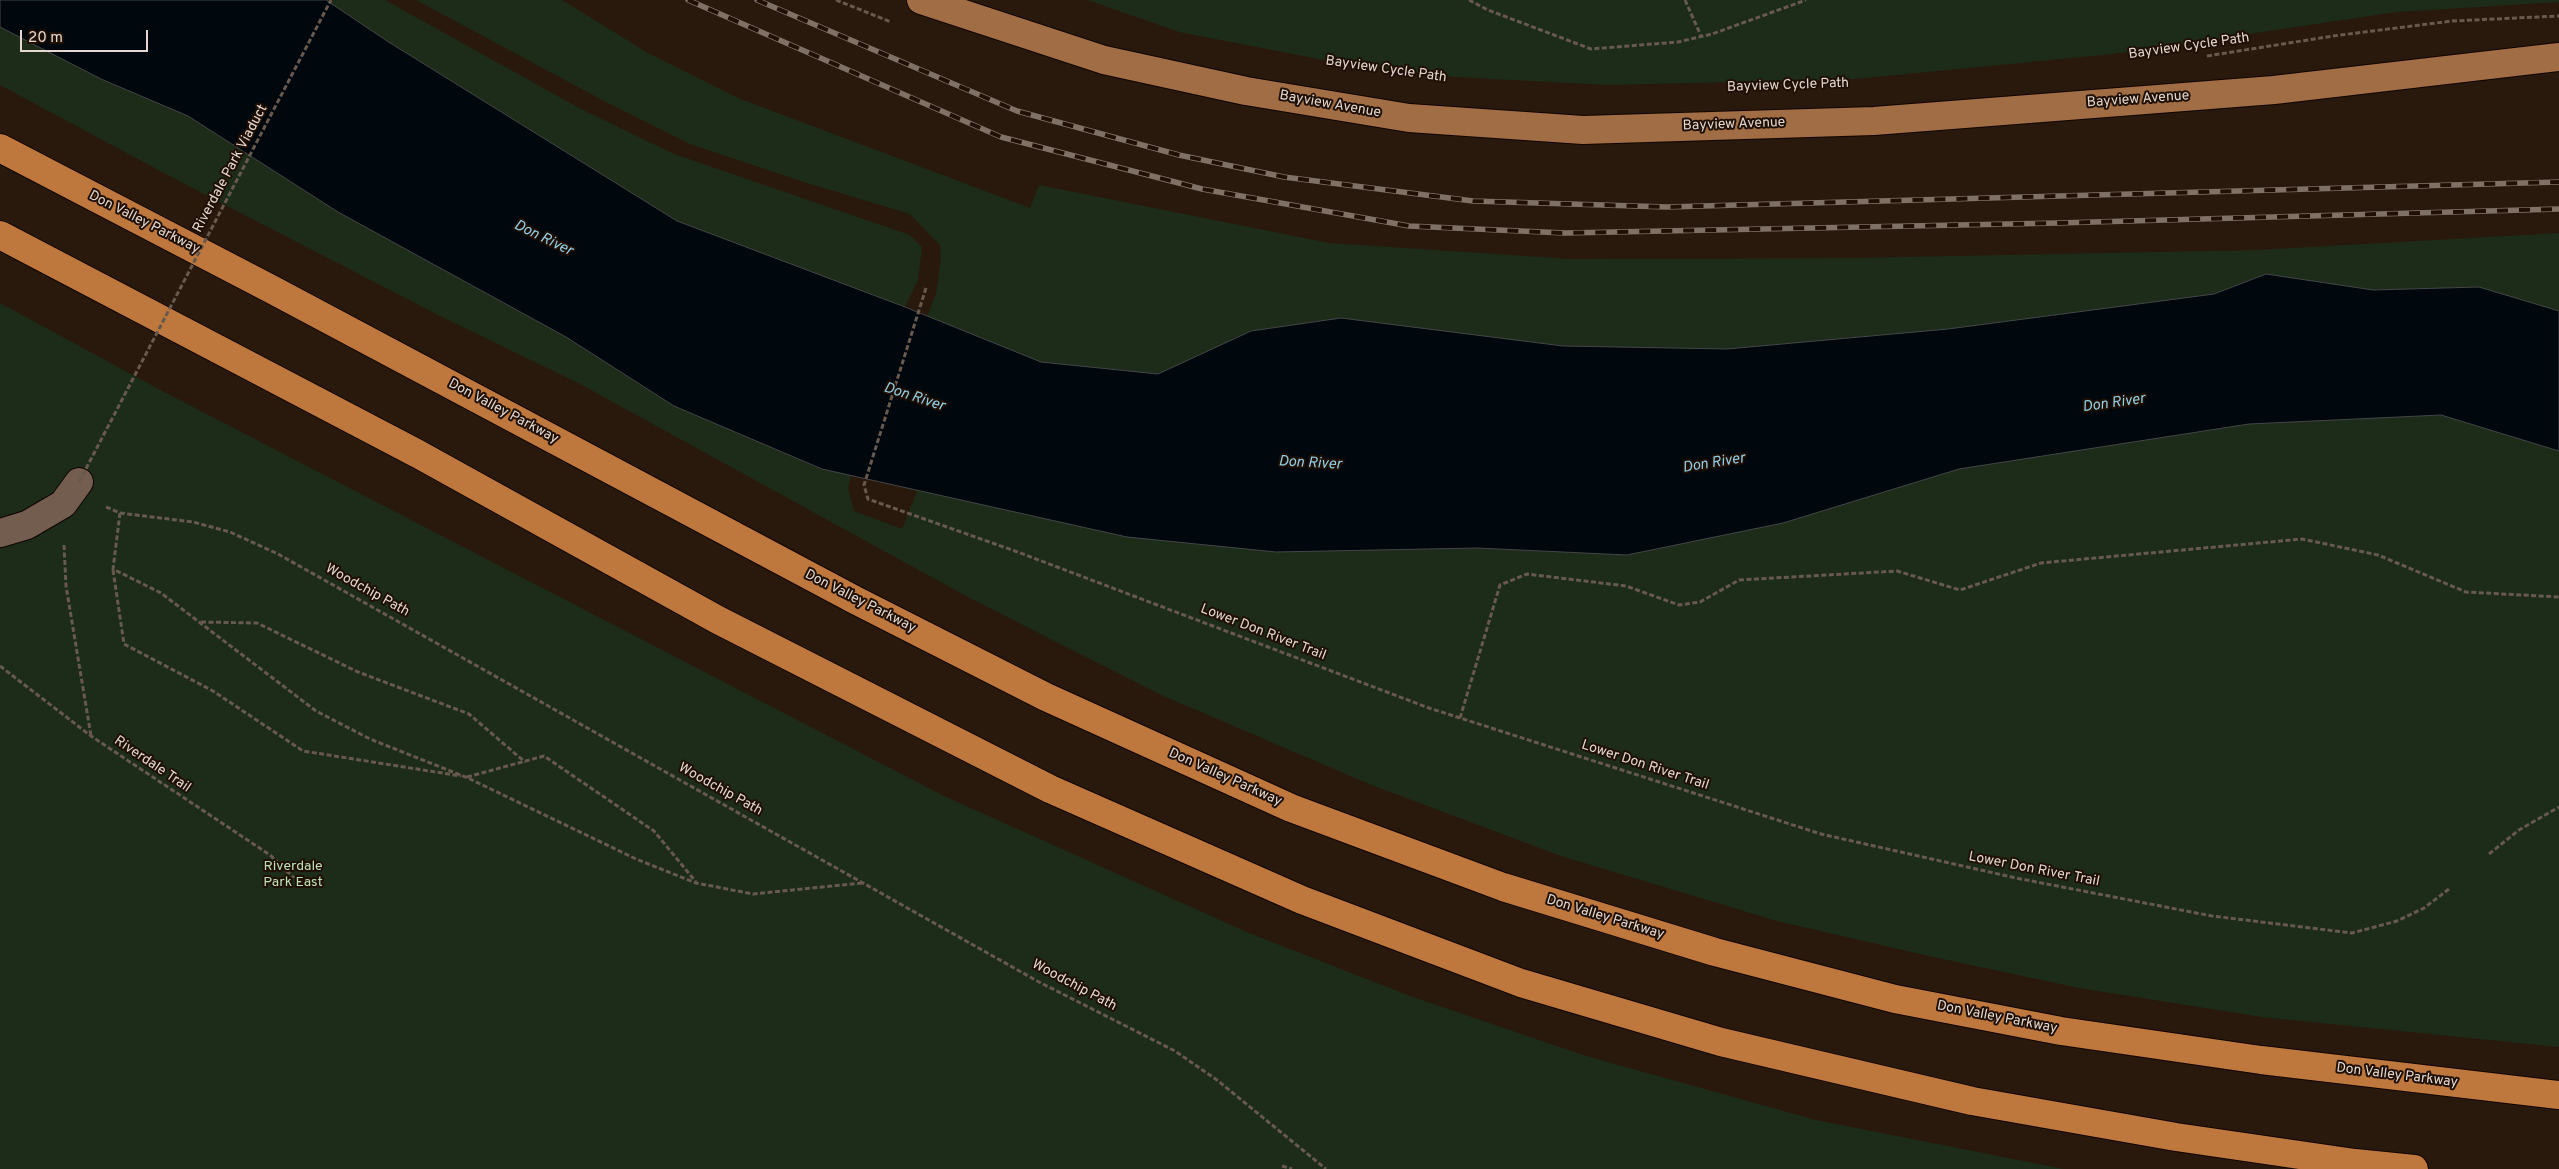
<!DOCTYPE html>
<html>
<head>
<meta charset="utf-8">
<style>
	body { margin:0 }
	#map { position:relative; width:2559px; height:1169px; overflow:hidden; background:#29190c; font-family:Overpass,sans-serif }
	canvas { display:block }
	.scale { position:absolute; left:20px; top:30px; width:128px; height:22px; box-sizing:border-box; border:2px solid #e3d7cf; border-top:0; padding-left:6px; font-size:15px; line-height:18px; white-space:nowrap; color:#e3d7cf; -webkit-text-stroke:4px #1f0f04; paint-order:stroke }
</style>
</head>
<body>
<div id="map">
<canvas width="2559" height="1169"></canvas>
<div class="scale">20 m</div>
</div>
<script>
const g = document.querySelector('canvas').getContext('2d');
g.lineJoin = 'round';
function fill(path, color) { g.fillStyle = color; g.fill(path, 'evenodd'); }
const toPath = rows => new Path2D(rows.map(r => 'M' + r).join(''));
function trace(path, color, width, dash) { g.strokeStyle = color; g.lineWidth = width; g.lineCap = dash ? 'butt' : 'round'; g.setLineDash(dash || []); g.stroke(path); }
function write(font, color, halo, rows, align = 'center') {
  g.font = font + ' Overpass,sans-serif'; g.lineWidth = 4; g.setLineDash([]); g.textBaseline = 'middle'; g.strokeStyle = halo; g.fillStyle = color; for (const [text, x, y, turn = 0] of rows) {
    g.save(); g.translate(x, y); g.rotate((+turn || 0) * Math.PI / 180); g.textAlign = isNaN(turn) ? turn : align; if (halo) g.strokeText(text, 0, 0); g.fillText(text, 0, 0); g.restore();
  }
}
const green = toPath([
	[326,0,385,0,581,109,674,154,910,235,922,247,918,280,905,307,677,221,387,41],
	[416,0,562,0,648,53,738,98,1030,208,1039,185,1329,243,1571,259,1855,258,2258,250,2559,233,2559,1047,2262,1017,2079,988,1929,956,1777,921,1558,855,1369,784,1159,694,966,596,580,384,438,315,177,180,0,85,0,27,101,79,188,116,338,212,566,337,674,406,821,469,851,475,848,489,854,511,902,529,979,337,927,316,936,294,941,258,940,245,910,214,807,183,690,144,604,101],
	[1088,0,2559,0,2559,2,2397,12,2113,54,1855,79,1608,85,1455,77,1339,63,1179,32],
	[0,303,166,393,944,796,1249,933,1410,996,1586,1056,1816,1120,2064,1169,0,1169]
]);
const water = toPath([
	[0,0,326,0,387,41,677,221,905,307,1041,362,1158,374,1251,331,1341,318,1563,346,1727,349,1948,329,2214,294,2266,274,2373,290,2479,287,2559,311,2559,451,2441,415,2249,424,1959,469,1783,523,1627,555,1477,548,1276,552,1127,537,822,469,674,406,566,337,338,212,188,116,101,79,0,27,0,0]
]);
const path = toPath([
	[836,0,891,22],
	[1469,0,1488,10,1591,49,1678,42,1712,34,1806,0],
	[1685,0,1701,36],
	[2207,56,2333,36,2452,21,2559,16],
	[926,288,864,485,868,499,1015,551,1429,708,1821,834,2016,878,2212,916,2352,933,2397,921,2424,908,2449,889],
	[106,507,120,513,193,522,230,532,278,554,1039,982,1175,1051,1217,1080,1326,1169],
	[120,513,113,569,161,593,316,711,370,739,468,778,636,859,696,883,753,894,863,883],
	[64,545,66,586,91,736],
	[113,570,124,644,213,691,303,751,461,776],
	[201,622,257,623,358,672,469,714,525,762],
	[0,666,91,736,270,855,294,878],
	[1460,718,1500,585,1527,574,1626,586,1679,605,1700,602,1739,580,1897,571,1960,590,2041,563,2302,539,2378,555,2466,592,2559,597],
	[467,777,544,756,654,831,696,882],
	[2489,854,2519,830,2559,807],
	[1282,1166,1292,1169]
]);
const minor = toPath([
	[0,533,27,525,63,504,79,482]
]);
const major = toPath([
	[921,0,1104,60,1246,91,1409,118,1583,130,1874,121,2274,90,2559,57]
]);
const highway = toPath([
	[0,148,271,289,855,600,1046,697,1291,808,1503,887,1715,952,1895,999,2061,1031,2261,1060,2559,1095],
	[0,235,418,454,718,620,1050,789,1302,900,1521,983,1721,1042,1972,1101,2176,1137,2355,1163,2414,1169]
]);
const rail = toPath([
	[688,0,1001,137,1202,189,1409,226,1565,233,2058,223,2559,209],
	[757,0,1017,111,1179,155,1284,177,1473,201,1667,207,2559,182]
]);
const pathBridge = toPath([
	[79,482,331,0]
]);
const streetNames = [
	["Bayview Cycle Path",2189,47,-8],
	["Bayview Cycle Path",1386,70,8],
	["Bayview Cycle Path",1788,86,-2],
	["Bayview Avenue",2138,100,-4],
	["Bayview Avenue",1330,105,10],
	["Bayview Avenue",1734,125,-2],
	["Riverdale Park Viaduct",231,169,-62],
	["Don Valley Parkway",144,223,27],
	["Don Valley Parkway",503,412,28],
	["Woodchip Path",367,591,29],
	["Don Valley Parkway",860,602,27],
	["Lower Don River Trail",1263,633,21],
	["Riverdale Trail",152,765,34],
	["Lower Don River Trail",1645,766,18],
	["Don Valley Parkway",1225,778,24],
	["Woodchip Path",720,790,29],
	["Lower Don River Trail",2034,870,11],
	["Don Valley Parkway",1605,918,17],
	["Woodchip Path",1074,986,28],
	["Don Valley Parkway",1997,1018,11],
	["Don Valley Parkway",2397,1076,7]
];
const parkNames = [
	["Riverdale",293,867],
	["Park East",293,883]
];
const waterNames = [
	["Don River",543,239,26],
	["Don River",914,398,18],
	["Don River",2114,404,-8],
	["Don River",1310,464,3],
	["Don River",1714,464,-9]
];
fill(green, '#1c2c18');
fill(water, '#00070d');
trace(water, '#444547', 1);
trace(minor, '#110400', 30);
trace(major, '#110400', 30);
trace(highway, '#110400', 30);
trace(path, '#68594e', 3, [5, 2.5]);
trace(minor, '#725d4f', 28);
trace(major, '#a06d44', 28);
trace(highway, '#be773d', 28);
trace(rail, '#807167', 5.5);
trace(rail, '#1f0f04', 4, [11]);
trace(pathBridge, '#68594e', 3, [5, 2.5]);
write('14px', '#e3d7cf', '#1f0f04', streetNames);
write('14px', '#bce1b5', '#1f0f04', parkNames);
write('italic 15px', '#90cfe6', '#1f0f04', waterNames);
</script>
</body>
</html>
